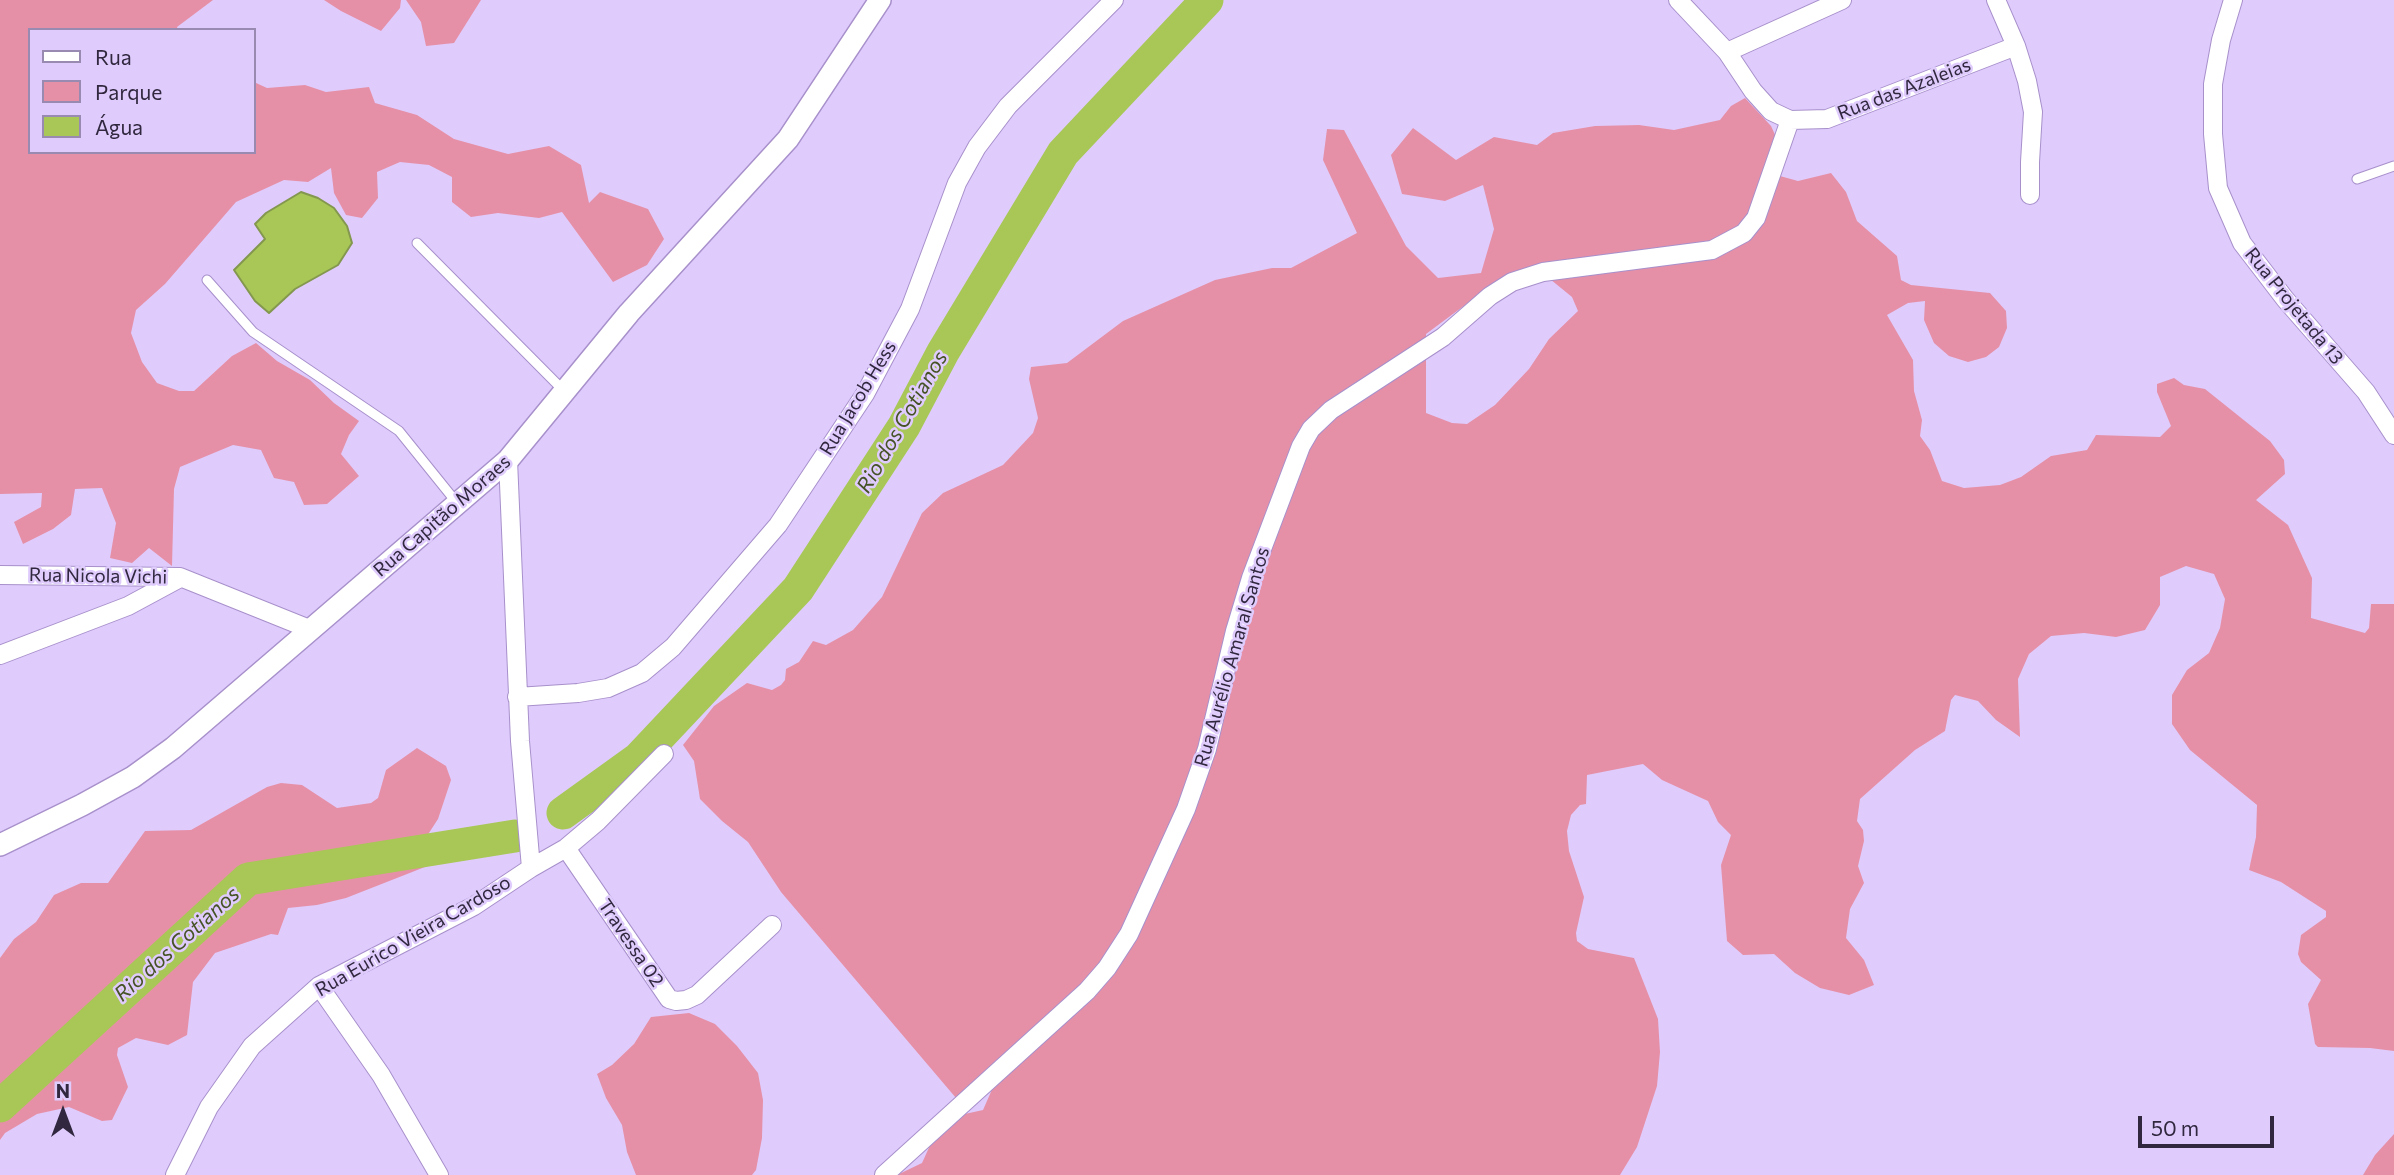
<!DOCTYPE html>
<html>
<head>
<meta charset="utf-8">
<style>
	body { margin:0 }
	#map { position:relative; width:2394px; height:1175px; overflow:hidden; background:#dfccfd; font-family:Commissioner,sans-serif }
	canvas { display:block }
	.legend { position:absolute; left:28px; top:28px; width:228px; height:126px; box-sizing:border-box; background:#dfccfd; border:2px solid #998ab1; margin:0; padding:9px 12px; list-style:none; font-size:21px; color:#31283f }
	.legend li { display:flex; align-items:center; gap:14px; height:35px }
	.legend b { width:35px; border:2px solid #998ab1 }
	.north { position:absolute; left:28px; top:1077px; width:70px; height:70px; -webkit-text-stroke:5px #dfccfd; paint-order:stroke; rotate:0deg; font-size:19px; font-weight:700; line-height:28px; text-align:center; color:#31283f }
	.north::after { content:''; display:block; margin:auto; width:24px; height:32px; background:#31283f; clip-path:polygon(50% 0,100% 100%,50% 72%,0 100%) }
	.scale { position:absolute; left:2138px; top:1116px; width:136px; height:32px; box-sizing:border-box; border:4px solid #31283f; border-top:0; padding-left:9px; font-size:21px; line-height:24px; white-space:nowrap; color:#31283f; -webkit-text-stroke:5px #dfccfd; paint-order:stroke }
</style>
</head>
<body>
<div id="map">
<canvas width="2394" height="1175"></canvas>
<ul class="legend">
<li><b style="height:9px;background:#fff"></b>Rua</li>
<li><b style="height:19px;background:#e690a7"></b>Parque</li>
<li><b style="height:19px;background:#a8c756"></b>Água</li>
</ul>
<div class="north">N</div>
<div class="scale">50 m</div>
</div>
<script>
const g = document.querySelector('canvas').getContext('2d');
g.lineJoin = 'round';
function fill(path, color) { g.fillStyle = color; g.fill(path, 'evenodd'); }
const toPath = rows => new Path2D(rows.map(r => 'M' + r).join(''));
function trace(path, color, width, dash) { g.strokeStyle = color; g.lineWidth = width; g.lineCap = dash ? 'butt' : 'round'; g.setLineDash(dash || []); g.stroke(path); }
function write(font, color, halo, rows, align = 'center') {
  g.font = font + ' Commissioner,sans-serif'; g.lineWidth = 5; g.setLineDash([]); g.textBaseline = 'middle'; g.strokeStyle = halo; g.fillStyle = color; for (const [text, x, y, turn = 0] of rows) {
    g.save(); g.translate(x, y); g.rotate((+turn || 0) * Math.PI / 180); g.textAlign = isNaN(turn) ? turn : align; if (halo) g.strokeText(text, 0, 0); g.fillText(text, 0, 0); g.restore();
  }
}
const green = toPath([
	[0,0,213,0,177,27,178,30,30,30,30,152,254,152,254,82,267,88,305,85,326,92,369,87,375,103,417,115,454,139,508,154,549,146,581,165,589,203,600,192,648,209,664,239,647,265,613,282,562,212,539,218,498,213,471,217,452,202,452,177,429,165,400,162,377,172,378,198,362,218,346,215,334,193,331,168,308,182,284,180,236,202,165,284,136,310,131,333,142,362,157,383,179,391,194,391,232,356,256,343,277,361,310,380,334,403,359,421,349,435,341,454,359,476,327,504,304,505,294,482,274,478,261,450,233,445,180,467,174,489,172,566,149,548,132,563,110,558,116,523,102,488,75,489,71,515,53,529,23,544,14,522,41,507,42,493,0,494],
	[324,0,401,0,400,8,381,31,341,11],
	[406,0,481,0,454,43,426,46,421,22],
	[1745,98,1771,126,1777,139,1769,173,1798,181,1831,173,1846,192,1857,221,1897,256,1901,280,1911,285,1990,293,2006,311,2007,328,1999,347,1986,357,1968,362,1949,356,1934,343,1924,320,1925,301,1908,303,1887,315,1913,360,1914,391,1922,420,1920,436,1930,450,1942,481,1964,488,2000,485,2021,477,2051,456,2087,450,2096,435,2160,437,2171,426,2157,392,2157,384,2174,378,2184,385,2205,389,2270,441,2284,460,2285,474,2256,500,2288,525,2312,578,2311,618,2365,633,2369,628,2371,604,2394,604,2394,1051,2370,1048,2318,1047,2315,1044,2308,1004,2321,980,2301,962,2298,954,2301,935,2326,917,2326,911,2281,882,2249,870,2256,837,2257,805,2190,750,2172,724,2172,695,2187,670,2209,653,2220,628,2225,599,2214,574,2186,566,2160,577,2160,605,2145,630,2116,637,2084,633,2051,636,2029,654,2018,679,2020,737,1996,720,1978,701,1955,695,1951,700,1945,731,1915,750,1860,799,1857,821,1863,830,1864,841,1858,866,1864,883,1850,909,1846,938,1864,960,1874,985,1849,995,1820,988,1795,973,1774,954,1743,955,1727,941,1721,865,1731,835,1718,822,1708,801,1662,780,1643,764,1587,775,1586,804,1580,805,1571,815,1567,831,1569,851,1584,897,1576,933,1577,941,1588,949,1634,958,1658,1019,1660,1052,1657,1086,1637,1147,1620,1175,897,1175,922,1163,932,1141,951,1117,983,1110,994,1085,988,1070,956,1098,781,892,748,842,722,821,700,799,694,761,683,745,714,706,747,683,772,690,781,685,785,680,786,669,799,662,813,641,826,645,853,630,882,597,922,513,943,493,1003,465,1033,433,1038,418,1029,379,1031,367,1067,363,1123,321,1215,280,1272,268,1291,268,1357,233,1323,160,1327,129,1344,130,1406,246,1438,278,1481,273,1494,229,1483,185,1445,201,1402,194,1391,155,1413,128,1456,160,1494,137,1537,145,1553,133,1595,126,1639,125,1674,130,1720,120,1731,106],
	[1522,272,1545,275,1572,297,1578,311,1549,339,1529,369,1495,405,1467,424,1452,423,1426,413,1426,334,1496,282],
	[417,748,446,766,451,780,438,819,416,853,430,865,346,898,317,905,288,908,278,935,271,934,215,953,193,982,187,1035,168,1045,136,1038,118,1048,117,1055,128,1087,112,1120,102,1121,69,1107,37,1114,5,1133,0,1140,0,958,14,939,36,922,54,895,81,883,108,883,145,831,191,830,267,787,281,783,302,785,337,808,371,803,378,798,386,770],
	[689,1013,715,1024,737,1046,758,1073,763,1100,762,1138,756,1170,752,1175,636,1175,627,1152,622,1125,606,1098,597,1074,612,1065,634,1044,651,1017],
	[2394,1134,2394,1175,2363,1175,2375,1155]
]);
const water = toPath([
	[301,192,318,198,334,208,347,226,352,243,338,265,295,289,269,313,255,301,234,270,265,239,255,224,266,213,301,192]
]);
const river = toPath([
	[563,813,638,759,798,589,904,426,943,352,1063,153,1207,0],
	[0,1106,248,879,515,836]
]);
const service = toPath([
	[2357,179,2394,166],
	[417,243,564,391],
	[207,280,253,332,399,431,457,503]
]);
const minor = toPath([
	[1996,0,2016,46,2027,81,2033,112,2030,162,2030,195],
	[2233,0,2221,40,2213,84,2213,134,2218,188,2242,243,2285,299,2366,392,2394,435],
	[1727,52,1842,0],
	[1790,120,1827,119,2016,46],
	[0,575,180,577,312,630],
	[0,655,128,606,180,578],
	[517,697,578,693,608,688,642,673,673,647,778,525,865,394,910,309,957,183,977,147,1008,106,1114,0],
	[566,848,669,999,676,1001,686,1000,697,995,772,925],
	[531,868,566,848,598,821,664,754],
	[319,986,381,1075,439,1175],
	[175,1175,209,1107,252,1046,319,986,474,906,531,868,520,741,508,460],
	[884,1175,1087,991,1107,968,1129,934,1186,809,1207,749,1235,631,1251,578,1301,446,1311,429,1331,410,1443,337,1490,296,1512,282,1543,272,1712,250,1744,233,1756,218,1790,120,1771,111,1753,91,1727,52,1678,0]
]);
const tertiary = toPath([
	[0,845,82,805,133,777,173,748,508,460,629,313,788,139,880,0]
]);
const streetNames = [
	["Rua das Azaleias",1904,89,-21],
	["Rua Projetada 13",2294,306,51],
	["Rua Jacob Hess",858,398,-59],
	["Rua Capitão Moraes",442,516,-41],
	["Rua Nicola Vichi",98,576,1],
	["Rua Aurélio Amaral Santos",1232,657,-74],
	["Rua Eurico Vieira Cardoso",413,936,-30],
	["Travessa 02",631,943,56]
];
const waterNames = [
	["Rio dos Cotianos",902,422,-60],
	["Rio dos Cotianos",177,944,-42]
];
fill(green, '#e690a7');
fill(water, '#a8c756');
trace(water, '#84974f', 2);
trace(river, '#a8c756', 33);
trace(service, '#a890cb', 11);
trace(minor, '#a890cb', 20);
trace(tertiary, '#a890cb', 24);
trace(service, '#fff', 9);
trace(minor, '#fff', 18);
trace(tertiary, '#fff', 21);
write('19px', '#31283f', '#dfccfd', streetNames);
write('italic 21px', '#465325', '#dfccfd', waterNames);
</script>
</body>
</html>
